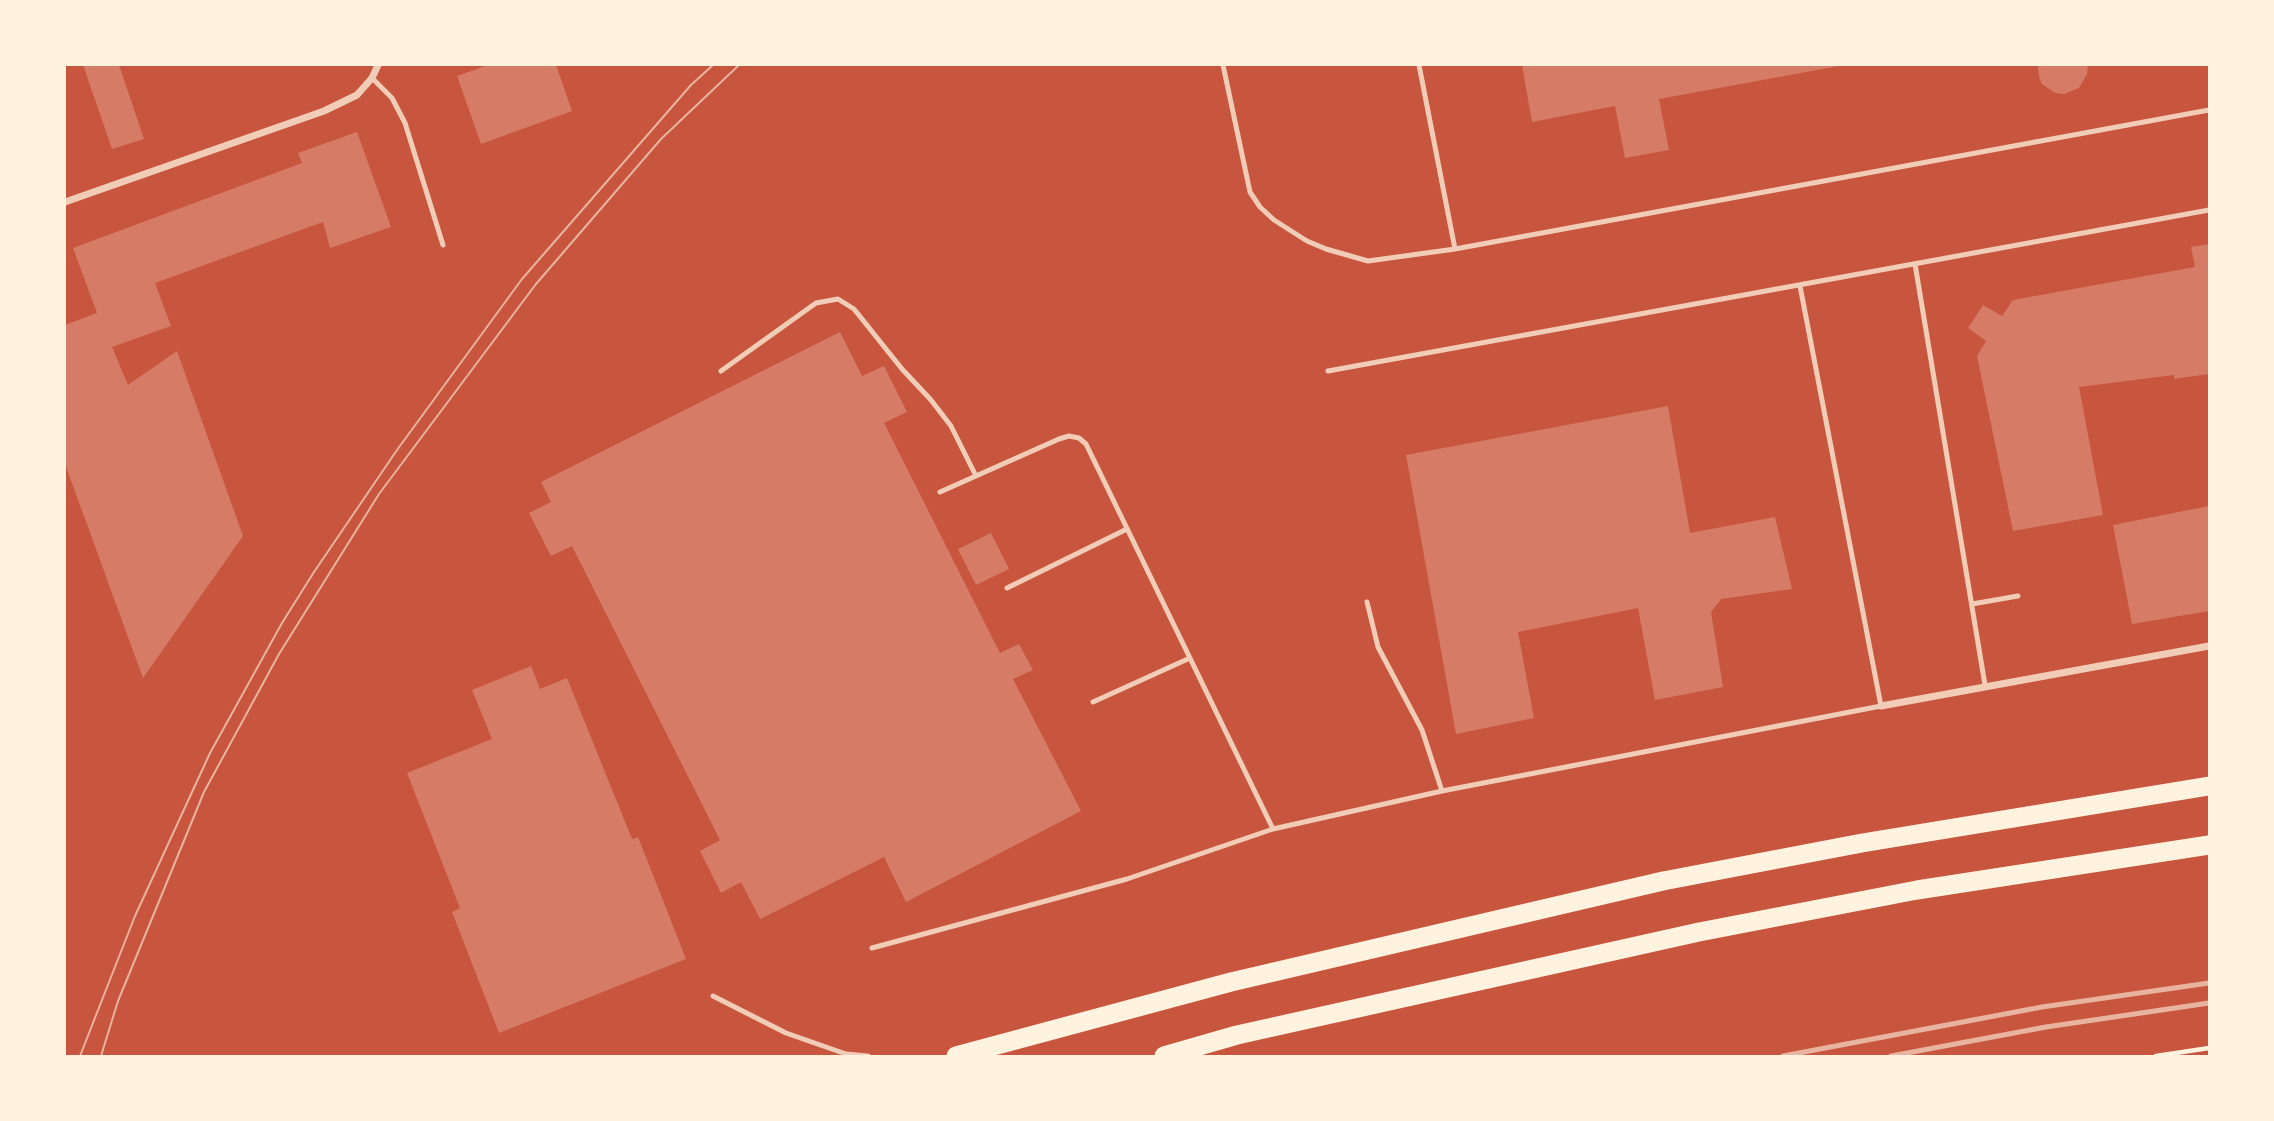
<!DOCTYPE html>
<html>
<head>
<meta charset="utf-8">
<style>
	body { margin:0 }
	#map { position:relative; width:2274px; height:1121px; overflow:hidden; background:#c8553d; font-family:Commissioner,sans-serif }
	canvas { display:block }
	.frame { position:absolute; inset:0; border:66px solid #fff3e0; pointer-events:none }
</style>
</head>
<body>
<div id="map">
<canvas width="2274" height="1121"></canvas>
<div class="frame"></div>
</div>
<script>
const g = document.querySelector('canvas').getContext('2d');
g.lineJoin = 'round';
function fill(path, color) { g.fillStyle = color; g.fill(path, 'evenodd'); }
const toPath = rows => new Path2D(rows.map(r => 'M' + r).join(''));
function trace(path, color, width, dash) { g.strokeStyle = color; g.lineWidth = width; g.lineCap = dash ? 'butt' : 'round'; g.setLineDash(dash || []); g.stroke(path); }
const building = toPath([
	[83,65,119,65,144,139,112,149],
	[488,65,556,65,572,111,481,144,457,76],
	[1522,65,1839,65,1839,66,1659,99,1669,150,1625,158,1615,106,1532,122],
	[2038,65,2088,65,2087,74,2079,88,2064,94,2055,93,2042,84,2039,77],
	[357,132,391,227,330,248,323,222,155,283,171,326,112,347,128,385,177,351,243,536,143,678,65,464,65,325,97,313,73,248,302,163,298,153],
	[2209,244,2209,374,2174,379,2174,375,2079,387,2103,515,2013,531,1977,356,1986,341,1968,328,1983,305,2002,316,2013,300,2195,267,2191,247],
	[840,332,862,376,884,366,907,412,884,423,1000,653,1019,644,1033,670,1013,679,1081,811,906,902,884,857,760,919,741,882,721,893,700,851,720,840,572,546,551,556,529,513,551,502,541,482],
	[1668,406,1690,533,1775,517,1792,589,1721,599,1711,612,1723,687,1655,700,1638,608,1518,632,1534,718,1456,734,1406,455],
	[2209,506,2209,611,2132,624,2113,525],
	[991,533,1009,569,976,585,958,549],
	[531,666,540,689,567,678,632,839,638,837,686,959,499,1033,452,912,460,908,407,773,492,739,472,690]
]);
const path = toPath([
	[2156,1056,2209,1048]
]);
const service = toPath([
	[1223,65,1250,192,1260,207,1274,220,1307,241,1326,249,1368,261,1455,249],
	[1419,65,1455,249,2209,110],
	[372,78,392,98,405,123,443,245],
	[1915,264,1985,685],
	[721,371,816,303,838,299,854,309,902,369,931,400,951,426,976,476],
	[1328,371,2209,210],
	[940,492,1059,439,1069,436,1079,438,1086,444,1273,829],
	[1007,588,1127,529],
	[1367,602,1378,647,1422,730,1442,791],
	[1972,604,2018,596],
	[1093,702,1190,658],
	[872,948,1127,879,1273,829,1442,791,1881,706,1800,286],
	[713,996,786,1033,846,1054,868,1056]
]);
const minor = toPath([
	[65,202,324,111,357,95,372,78,378,65],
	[1881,706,2209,646]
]);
const trunk = toPath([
	[956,1056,1231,982,1663,881,1862,843,2209,786],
	[1164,1056,1237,1035,1699,932,1917,890,2209,845]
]);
const tram = toPath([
	[80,1056,135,916,210,753,282,623,314,572,397,450,522,279,691,85,713,65],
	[101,1056,118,1001,204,792,279,654,379,494,536,284,661,139,739,65]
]);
const rail = toPath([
	[1783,1056,2042,1007,2209,983],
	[1891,1056,2046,1027,2209,1003]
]);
fill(building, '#d67c66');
trace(path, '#fff3e0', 4.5);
trace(service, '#f1ccb7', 5);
trace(minor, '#f1ccb7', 7);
trace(trunk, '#fff3e0', 19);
trace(tram, '#e9b49f', 2);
trace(rail, '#e9b49f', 5);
</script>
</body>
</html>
